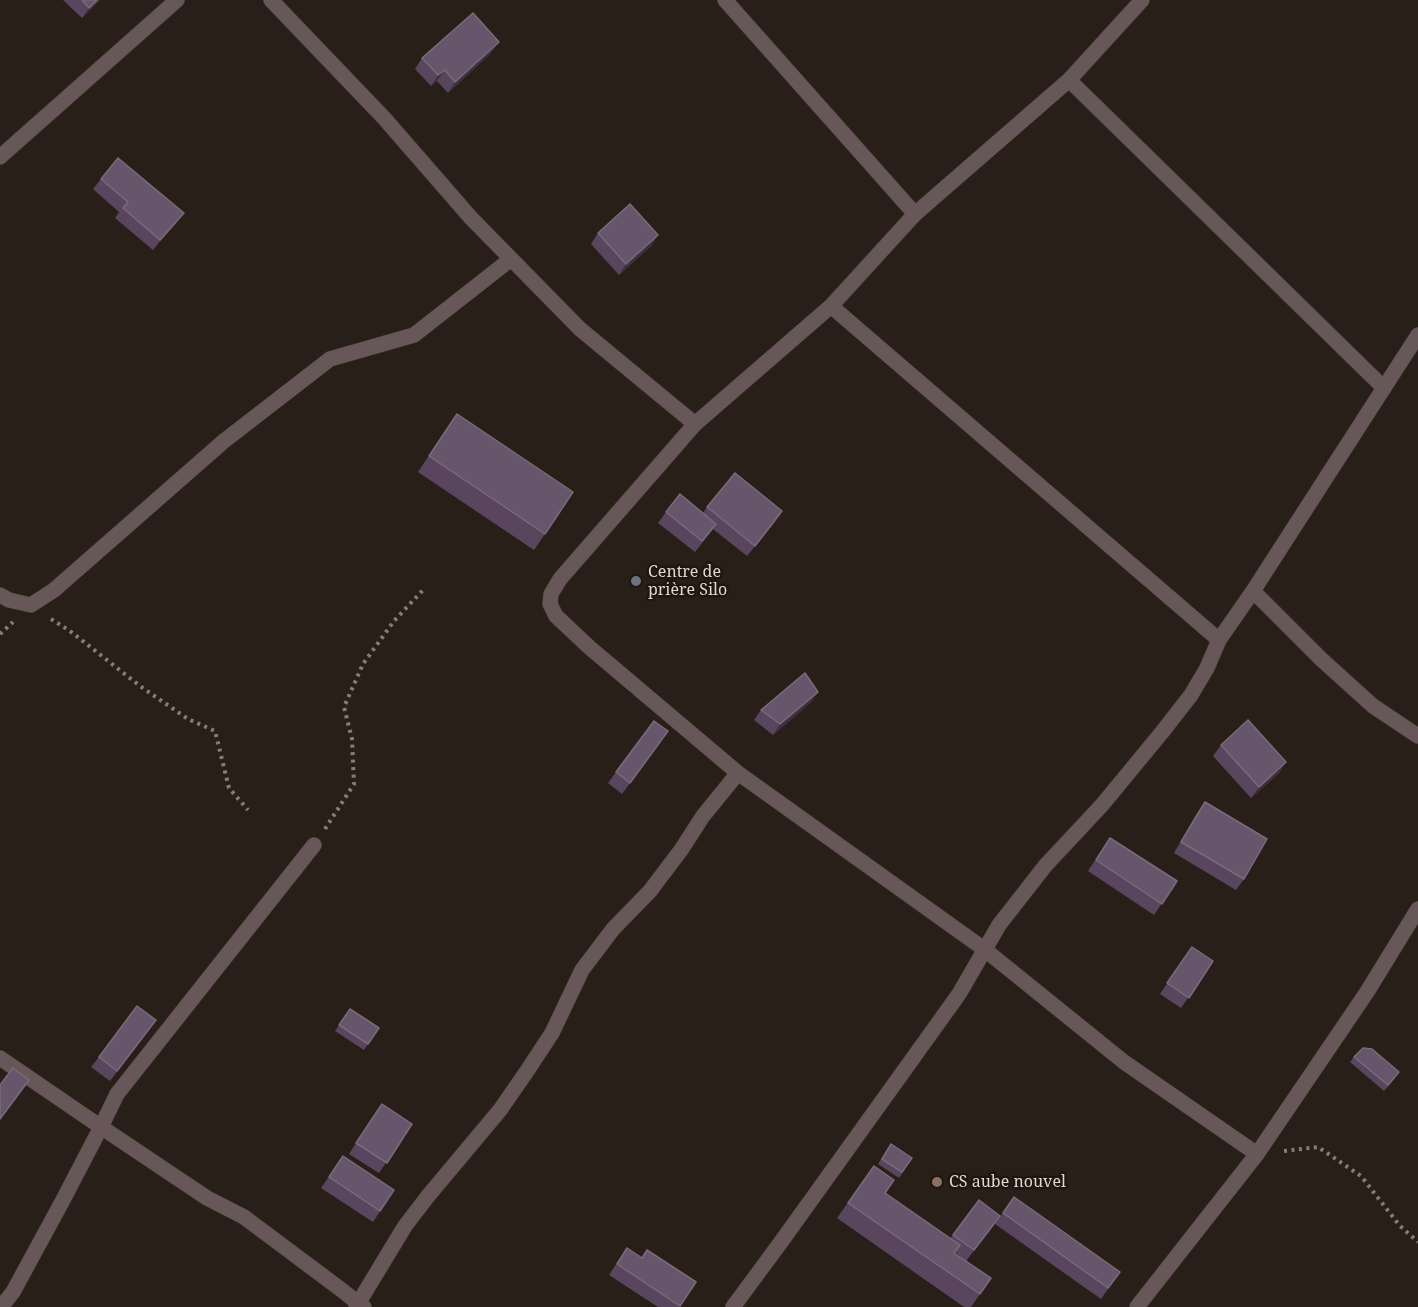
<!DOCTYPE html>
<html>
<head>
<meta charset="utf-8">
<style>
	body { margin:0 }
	canvas { display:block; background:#282018 }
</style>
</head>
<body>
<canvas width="1418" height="1307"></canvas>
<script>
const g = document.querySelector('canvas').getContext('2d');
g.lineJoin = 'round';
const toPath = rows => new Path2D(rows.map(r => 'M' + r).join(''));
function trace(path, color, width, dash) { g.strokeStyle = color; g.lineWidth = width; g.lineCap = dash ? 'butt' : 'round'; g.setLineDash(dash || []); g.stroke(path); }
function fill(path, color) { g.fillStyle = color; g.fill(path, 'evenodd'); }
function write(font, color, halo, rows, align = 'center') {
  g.font = font + ' "Noto Serif",serif'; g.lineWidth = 5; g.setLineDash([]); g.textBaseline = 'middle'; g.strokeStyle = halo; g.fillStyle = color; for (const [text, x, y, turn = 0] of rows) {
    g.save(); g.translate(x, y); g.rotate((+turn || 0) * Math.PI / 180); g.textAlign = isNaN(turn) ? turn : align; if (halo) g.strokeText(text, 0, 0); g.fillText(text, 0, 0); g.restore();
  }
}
const path = toPath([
	[51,619,70,631,140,686,188,719,215,731,229,788,248,810],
	[0,634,13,622],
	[325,829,354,784,352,739,344,707,363,664,394,621,424,589],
	[1284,1151,1318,1147,1361,1176,1400,1226,1418,1242]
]);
const minor = toPath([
	[271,0,384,118,471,218,580,329,695,424],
	[725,0,915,214],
	[1142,0,1069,80,915,214,831,306,695,424,560,579,551,594,550,604,556,616,589,647,738,773,984,949,1124,1062,1257,1154],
	[1069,80,1384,388],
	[0,157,177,0],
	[831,306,1219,640],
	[1253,591,1321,659,1373,706,1418,736],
	[0,595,9,600,31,605,54,590,224,441,330,359,414,335,511,259],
	[0,1058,101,1127,117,1094,314,845],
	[1,1307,13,1292,63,1200,101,1127,207,1198,244,1217,343,1291,359,1304,364,1307],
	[356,1307,405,1226,428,1196,500,1110,527,1071,552,1033,582,970,613,929,650,891,681,850,703,816,738,773],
	[733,1307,781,1242,959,994,999,925,1045,866,1102,805,1163,731,1191,695,1207,668,1219,640,1253,591,1418,335],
	[1137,1307,1257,1154,1367,992,1418,909]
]);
const wall = toPath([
	[63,0,100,0,82,18],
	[491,53,448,93,437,81,431,86,415,69,422,58],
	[101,179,176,223,153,250,115,218,119,212,93,189],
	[598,233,658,235,651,246,619,275,591,244],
	[446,430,545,534,534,550,418,472],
	[707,507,775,522,747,556,713,529,695,552,658,523,666,512,703,513],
	[818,692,810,703,773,735,754,720,761,710],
	[668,731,622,794,608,783,616,772],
	[1221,745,1286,762,1279,773,1251,798,1213,756],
	[1205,802,1244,879,1236,890,1174,853,1197,813],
	[1110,838,1177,881,1154,915,1088,871],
	[1192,947,1213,961,1181,1008,1160,994],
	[350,1009,379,1028,364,1050,335,1031],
	[148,1031,110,1081,91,1067,99,1057],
	[1354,1057,1395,1078,1384,1091,1350,1062],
	[382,1104,412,1124,379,1173,349,1154],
	[891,1144,912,1158,899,1178,878,1164],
	[343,1156,394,1190,373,1222,321,1188],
	[874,1166,885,1193,950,1239,979,1200,992,1227,966,1261,955,1252,954,1253,991,1278,971,1307,964,1307,837,1218],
	[1014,1197,1120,1272,1101,1299,995,1224],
	[627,1248,680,1306,679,1307,658,1307,609,1275]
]);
const shadedWall = toPath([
	[97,0,100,0,82,18,89,8],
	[499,42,491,53,448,93,455,82],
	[445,70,437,81,431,86,438,75],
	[184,213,176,223,153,250,160,240],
	[658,235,651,246,619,275,626,264],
	[782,511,775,522,747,556,755,546],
	[818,692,810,703,773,735,780,724],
	[1286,762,1279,773,1251,798,1259,787]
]);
const building = toPath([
	[82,0,97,0,89,8,82,0],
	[473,13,499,42,455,82,445,70,438,75,422,58,473,13],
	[118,158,184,213,160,240,123,208,128,202,101,179,118,158],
	[630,204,658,235,626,264,598,233,630,204],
	[457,414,573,492,545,534,429,456,457,414],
	[735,473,782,511,755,546,707,507,735,473],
	[680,494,716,524,702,541,666,512,680,494],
	[805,673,818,692,780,724,761,710,805,673],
	[1248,720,1286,762,1259,787,1221,745,1248,720],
	[654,721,668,731,630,783,616,772,654,721],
	[1205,802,1267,839,1244,879,1181,842,1205,802],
	[1110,838,1177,881,1162,904,1096,860,1110,838],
	[1192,947,1213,961,1189,998,1167,983,1192,947],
	[137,1006,156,1020,117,1071,99,1057,137,1006],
	[350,1009,379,1028,368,1044,339,1025,350,1009],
	[1363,1048,1372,1049,1399,1072,1388,1085,1354,1057,1363,1048],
	[13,1068,29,1080,0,1119,0,1085,13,1068],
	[382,1104,412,1124,387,1163,356,1143,382,1104],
	[891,1144,912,1158,902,1172,882,1159,891,1144],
	[343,1156,394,1190,380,1211,329,1177,343,1156],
	[874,1166,894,1180,885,1193,960,1245,954,1253,991,1278,980,1294,848,1203,874,1166],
	[1014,1197,1120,1272,1108,1288,1003,1213,1014,1197],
	[979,1200,1000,1216,974,1250,953,1235,979,1200],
	[627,1248,642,1258,647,1250,696,1282,680,1306,617,1264,627,1248]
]);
const markers = [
	[636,581,6,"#6b7280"],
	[937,1182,6,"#8d6e63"]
];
const poiNames = [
	["Centre de",648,572],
	["prière Silo",648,590],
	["CS aube nouvel",949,1182]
];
trace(minor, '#423a32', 16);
trace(path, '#857e77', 4, [3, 4.5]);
trace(minor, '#685759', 15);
fill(wall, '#59465e');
fill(shadedWall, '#3f303d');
fill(building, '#67566b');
trace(building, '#7a6a7b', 1.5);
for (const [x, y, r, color] of markers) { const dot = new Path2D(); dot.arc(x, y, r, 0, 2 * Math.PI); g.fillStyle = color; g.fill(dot); trace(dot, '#1f170f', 2); }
write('16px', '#dfd9d4', '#1f170f', poiNames, 'left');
</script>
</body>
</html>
